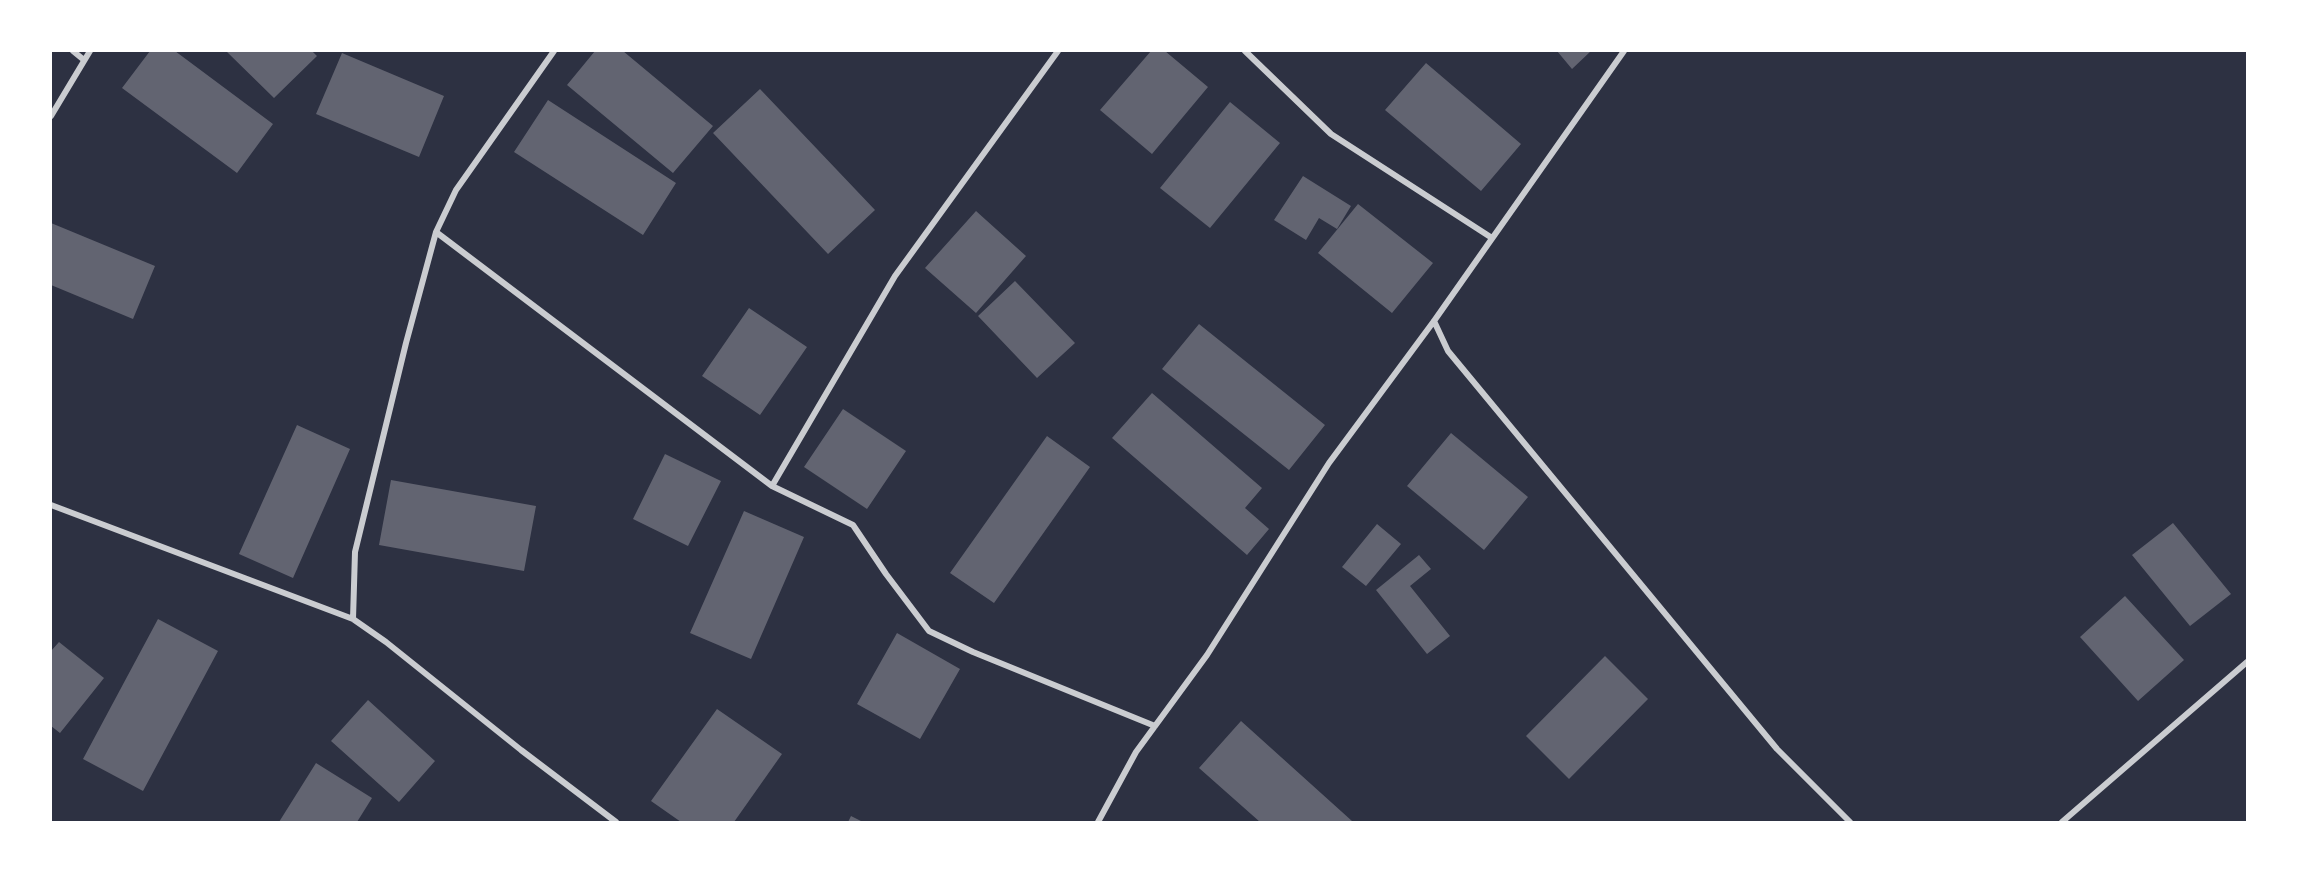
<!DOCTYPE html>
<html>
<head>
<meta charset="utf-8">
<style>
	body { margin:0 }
	#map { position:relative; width:2298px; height:873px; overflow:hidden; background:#2d3142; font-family:Spectral,serif }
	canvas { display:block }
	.frame { position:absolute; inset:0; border:52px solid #fff; pointer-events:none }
</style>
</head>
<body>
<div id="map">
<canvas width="2298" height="873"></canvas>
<div class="frame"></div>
</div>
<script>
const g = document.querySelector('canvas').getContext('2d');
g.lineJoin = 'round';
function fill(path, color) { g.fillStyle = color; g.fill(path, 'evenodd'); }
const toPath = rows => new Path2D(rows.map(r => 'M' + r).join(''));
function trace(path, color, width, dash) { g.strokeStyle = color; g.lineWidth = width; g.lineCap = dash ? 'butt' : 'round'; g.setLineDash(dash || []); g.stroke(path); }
const building = toPath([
	[150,51,175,51,273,124,237,173,122,88],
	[226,51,312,51,317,56,274,98],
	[595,51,623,51,713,126,673,173,567,85],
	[1151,51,1165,51,1208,87,1152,154,1100,110],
	[1557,51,1591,51,1572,69],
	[342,53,444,96,419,157,316,114],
	[1426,63,1521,144,1481,191,1385,110],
	[760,89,875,210,828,254,713,133],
	[548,100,676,183,643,235,514,152],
	[1230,102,1280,143,1210,228,1160,188],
	[1303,176,1351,206,1337,229,1319,218,1306,240,1274,220],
	[1358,204,1433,263,1392,313,1318,253],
	[976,211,1026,256,976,313,925,268],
	[51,223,155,266,133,319,51,285],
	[1015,281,1075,343,1037,378,978,316],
	[749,308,807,347,760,415,702,376],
	[1199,324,1325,425,1289,470,1162,369],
	[1152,393,1262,488,1245,508,1269,529,1247,555,1112,438],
	[843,409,906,451,867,509,804,467],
	[297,425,350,449,293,578,239,554],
	[1451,433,1528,497,1484,550,1407,486],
	[1047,436,1090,467,994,603,950,573],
	[665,454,721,481,688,546,633,519],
	[391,480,536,506,524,571,379,545],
	[744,511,804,537,751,659,690,633],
	[2173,523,2231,594,2190,626,2132,555],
	[1377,524,1401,544,1366,586,1342,567],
	[1419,555,1431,569,1410,586,1450,636,1427,654,1376,590],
	[2125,596,2184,660,2138,701,2080,637],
	[158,619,218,651,143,791,83,759],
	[897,633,960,669,920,739,857,704],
	[59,642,104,678,60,733,51,726,51,651],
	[1605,656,1648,699,1569,779,1526,736],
	[368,700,435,761,399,802,331,741],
	[717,709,782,754,734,822,681,822,651,801],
	[1241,721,1352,821,1350,822,1260,822,1199,768],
	[316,763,372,798,357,822,279,822],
	[851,816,863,822,848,822]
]);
const minor = toPath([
	[73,51,84,60],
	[1245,51,1331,134,1492,238],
	[51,116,90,51],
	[436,232,772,486,853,525,886,574,929,631,973,652,1155,726],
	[1434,321,1448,351,1777,749,1850,822],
	[772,486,895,276,1058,51],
	[51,505,353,619,386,642,521,750,616,822],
	[353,619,355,552,406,343,436,232,456,190,554,51],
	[1098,822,1136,752,1207,655,1329,463,1434,321,1624,51],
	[2062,822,2247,662]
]);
fill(building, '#626471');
trace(minor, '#caccd0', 6);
</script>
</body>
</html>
